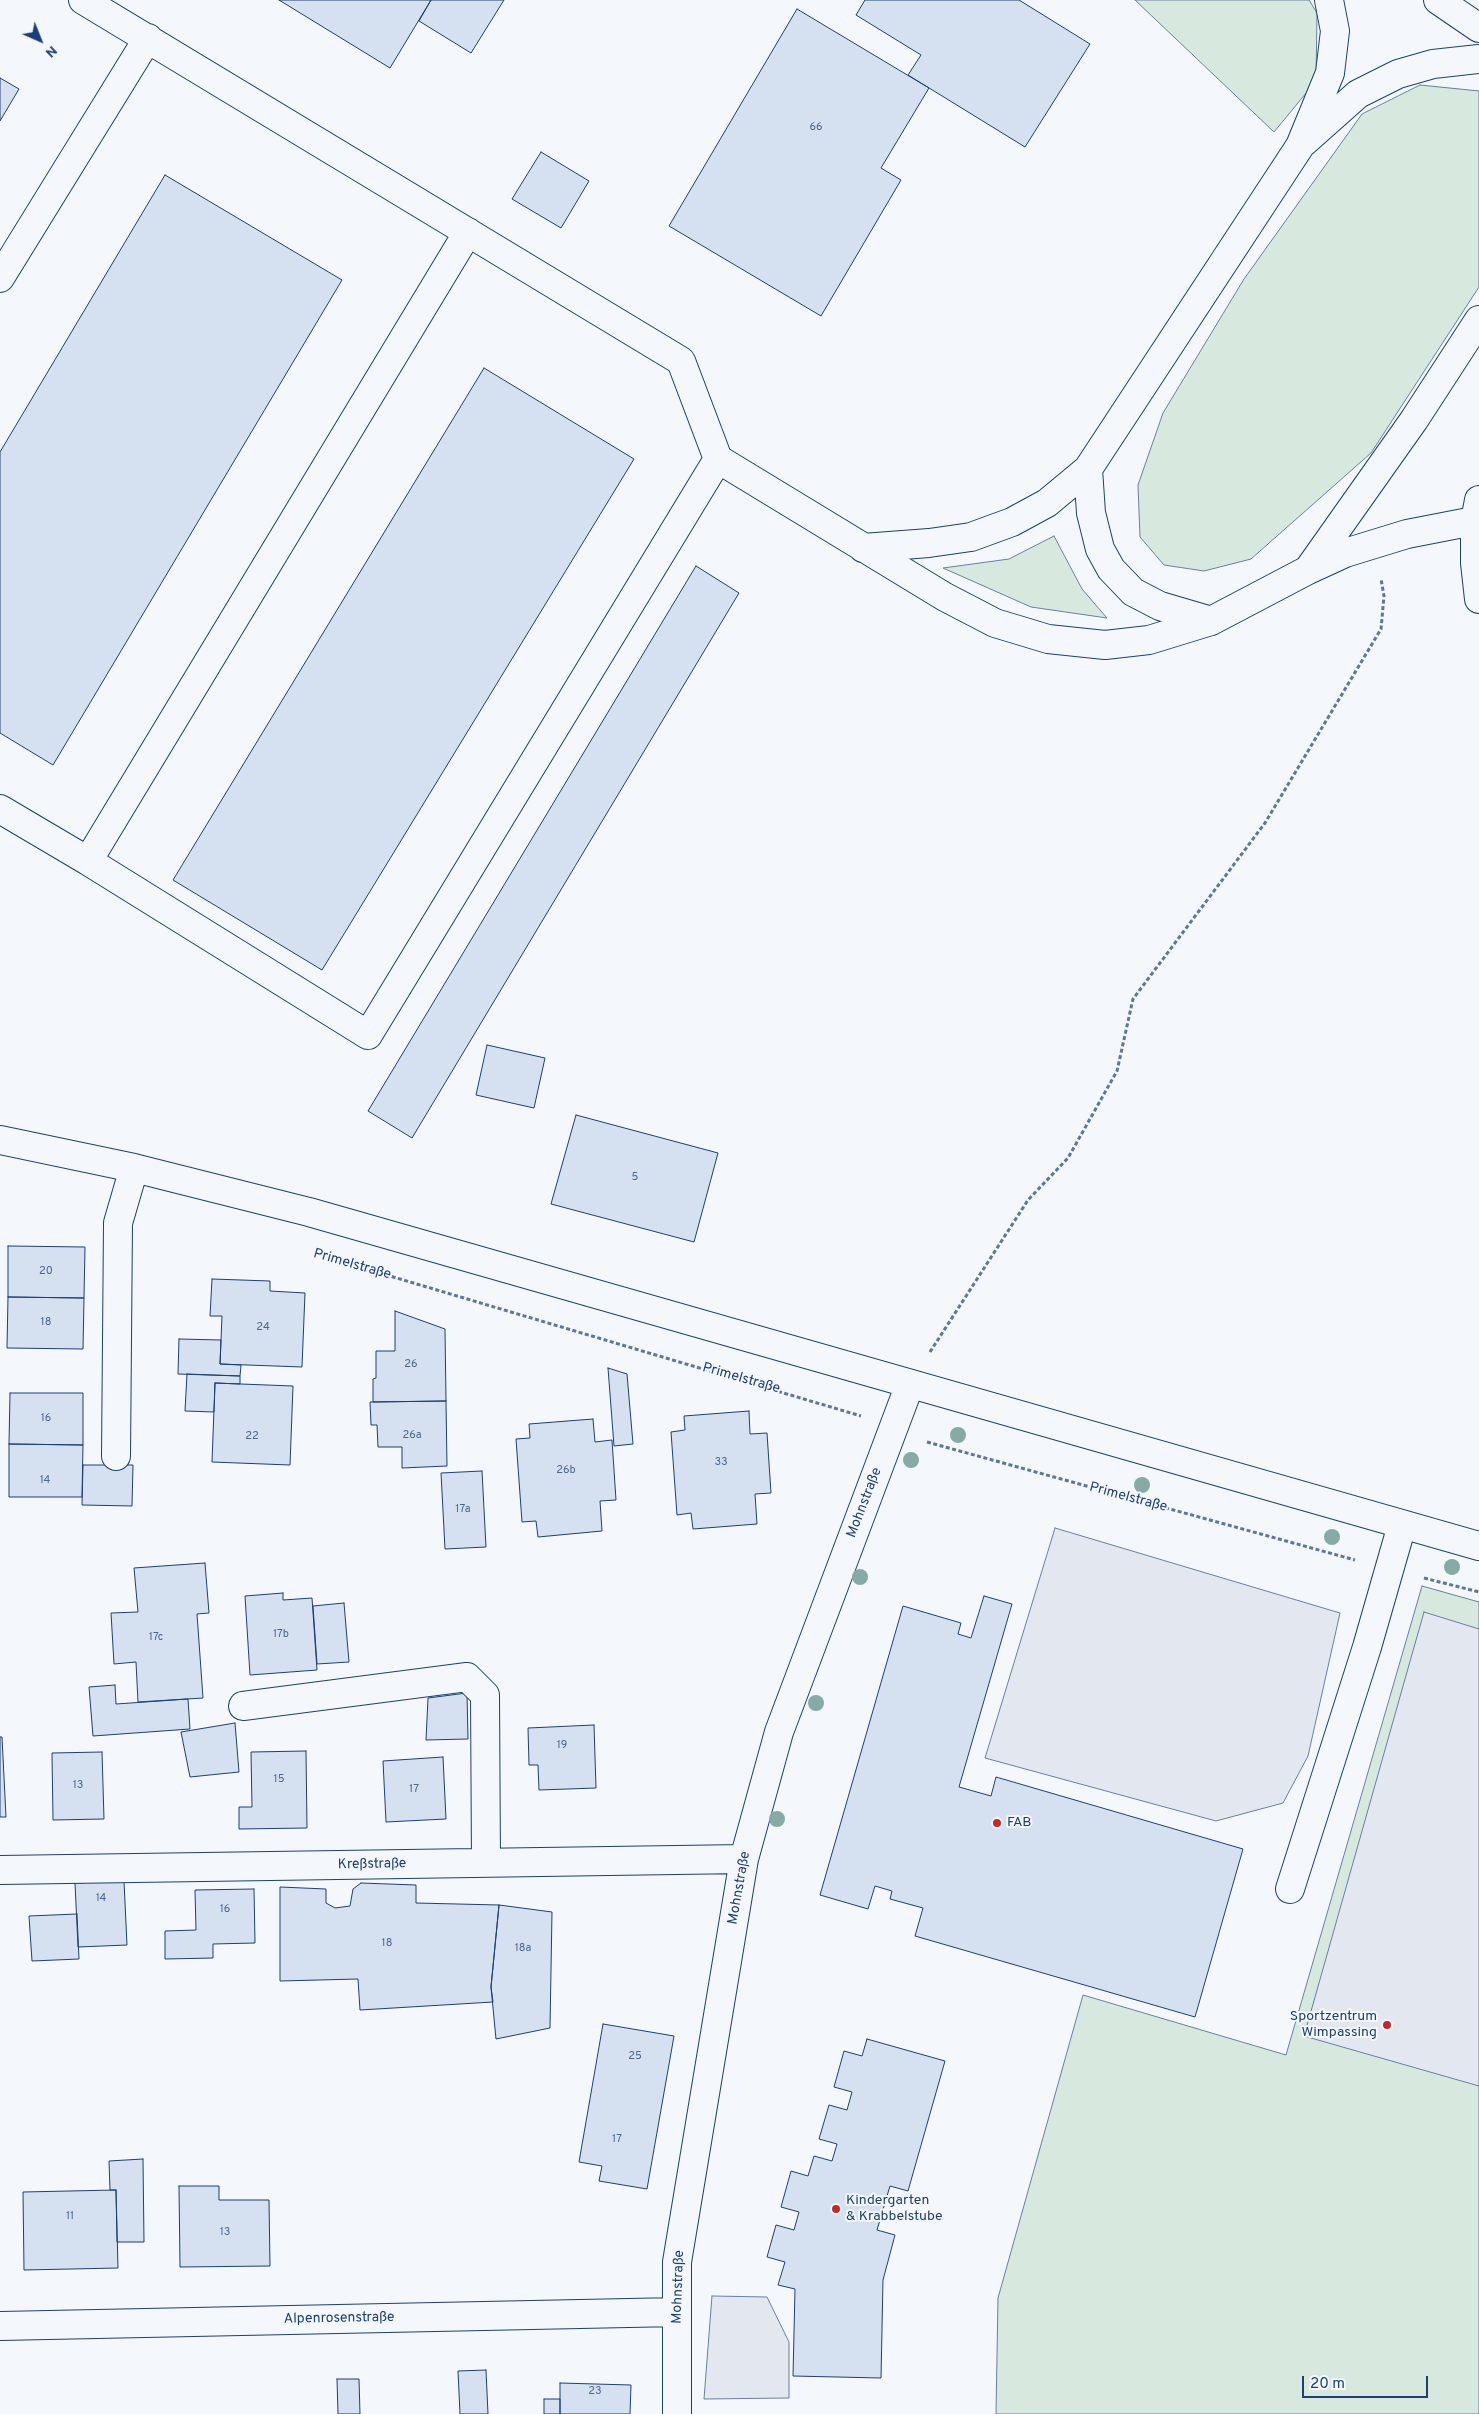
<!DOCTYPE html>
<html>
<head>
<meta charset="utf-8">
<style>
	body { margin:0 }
	#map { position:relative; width:1479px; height:2414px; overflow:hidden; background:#f4f7fb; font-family:Overpass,sans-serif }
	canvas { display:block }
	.north { position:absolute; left:15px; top:15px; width:50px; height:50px; -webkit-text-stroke:4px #f4f7fb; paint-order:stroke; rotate:136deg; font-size:14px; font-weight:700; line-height:20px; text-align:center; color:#1d3f73 }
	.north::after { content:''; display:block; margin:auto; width:18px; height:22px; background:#1d3f73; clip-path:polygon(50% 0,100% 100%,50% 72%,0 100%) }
	.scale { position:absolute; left:1302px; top:2376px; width:126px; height:22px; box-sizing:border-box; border:2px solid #1d3f73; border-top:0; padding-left:6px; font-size:15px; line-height:18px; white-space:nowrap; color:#1d3f73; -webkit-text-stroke:4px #f4f7fb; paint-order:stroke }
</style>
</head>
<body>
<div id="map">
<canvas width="1479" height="2414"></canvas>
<div class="north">N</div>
<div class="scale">20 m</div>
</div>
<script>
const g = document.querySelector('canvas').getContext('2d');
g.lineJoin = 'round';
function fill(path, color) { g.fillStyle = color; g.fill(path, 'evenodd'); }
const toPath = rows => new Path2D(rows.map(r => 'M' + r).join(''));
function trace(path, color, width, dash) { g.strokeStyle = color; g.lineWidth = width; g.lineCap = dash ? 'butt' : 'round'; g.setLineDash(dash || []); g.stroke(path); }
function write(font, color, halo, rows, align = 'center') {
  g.font = font + ' Overpass,sans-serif'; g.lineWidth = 4; g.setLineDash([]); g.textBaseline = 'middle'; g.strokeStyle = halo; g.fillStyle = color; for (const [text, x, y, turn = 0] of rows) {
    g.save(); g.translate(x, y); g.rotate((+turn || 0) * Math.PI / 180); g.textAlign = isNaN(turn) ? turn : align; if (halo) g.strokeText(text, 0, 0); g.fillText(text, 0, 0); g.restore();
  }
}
const green = toPath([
	[1135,0,1309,0,1317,13,1316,81,1274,132,1135,0],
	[1420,85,1479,91,1479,287,1371,453,1251,559,1204,571,1164,565,1140,537,1138,485,1163,413,1244,279,1362,114,1420,85],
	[1054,536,1082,589,1107,618,1031,607,943,568,1009,559,1054,536],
	[1422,1586,1479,1602,1479,2414,996,2414,998,2298,1083,1995,1286,2055,1422,1586]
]);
const parking = toPath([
	[1055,1528,1340,1613,1308,1756,1283,1803,1216,1821,985,1758,1055,1528],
	[1424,1612,1479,1629,1479,2086,1304,2036,1424,1612],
	[712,2296,767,2297,789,2342,789,2398,704,2399,712,2296]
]);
const building = toPath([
	[279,0,431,0,390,68,279,0],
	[431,0,504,0,471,53,419,21,431,0],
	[865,0,1019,0,1090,44,1025,147,908,75,921,55,856,15,865,0],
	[797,9,929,88,881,168,901,180,821,316,669,226,797,9],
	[0,78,19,89,0,121,0,78],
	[541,152,589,181,561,228,512,199,541,152],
	[165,175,342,280,53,765,0,733,0,452,165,175],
	[484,368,634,459,322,970,173,880,484,368],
	[696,566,739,593,412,1138,368,1111,696,566],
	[487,1045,545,1058,534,1108,476,1095,487,1045],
	[576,1115,718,1153,694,1242,551,1204,576,1115],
	[8,1246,85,1247,84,1298,8,1297,8,1246],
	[212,1279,270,1281,270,1291,305,1293,302,1367,220,1364,222,1316,210,1316,212,1279],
	[8,1297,84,1298,83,1349,7,1348,8,1297],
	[395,1311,445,1329,446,1401,373,1402,373,1379,376,1378,376,1351,395,1351,395,1311],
	[179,1339,221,1340,220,1364,241,1365,240,1376,178,1374,179,1339],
	[608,1368,627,1374,633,1444,614,1446,608,1368],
	[187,1374,240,1376,240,1384,215,1383,214,1412,185,1411,187,1374],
	[215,1383,293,1386,290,1465,212,1462,215,1383],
	[10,1393,83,1393,83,1445,9,1444,10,1393],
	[446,1401,447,1466,402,1468,402,1447,378,1447,377,1425,371,1425,370,1402,446,1401],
	[749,1411,750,1434,767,1433,771,1493,755,1494,757,1524,693,1529,691,1513,677,1515,671,1432,685,1430,684,1416,749,1411],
	[593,1419,595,1442,612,1440,616,1500,600,1501,602,1531,538,1537,536,1521,522,1522,516,1439,530,1438,529,1424,593,1419],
	[9,1444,83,1445,82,1497,9,1497,9,1444],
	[83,1465,133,1465,132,1506,82,1505,83,1465],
	[482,1471,486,1547,445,1549,441,1473,482,1471],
	[205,1563,209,1613,197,1614,203,1698,138,1702,136,1662,114,1664,111,1613,138,1612,134,1568,205,1563],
	[283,1593,283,1600,312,1598,317,1670,250,1675,245,1596,283,1593],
	[984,1596,1012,1604,959,1787,991,1796,996,1777,1243,1849,1195,2017,915,1936,923,1908,890,1899,892,1891,875,1886,868,1909,820,1895,903,1606,961,1623,958,1634,971,1638,984,1596],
	[344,1603,349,1662,317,1664,313,1606,344,1603],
	[115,1685,116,1704,188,1699,190,1729,93,1736,89,1687,115,1685],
	[467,1693,468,1739,426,1740,428,1698,467,1693],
	[235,1723,239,1772,190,1777,181,1732,235,1723],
	[594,1725,596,1788,539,1790,538,1765,529,1765,528,1728,594,1725],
	[0,1737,2,1737,6,1817,0,1817,0,1737],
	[306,1751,307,1828,239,1829,239,1807,252,1807,251,1752,306,1751],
	[102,1752,104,1819,53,1820,52,1753,102,1752],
	[443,1757,446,1819,386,1822,383,1761,443,1757],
	[124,1881,127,1945,78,1947,75,1883,124,1881],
	[361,1883,416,1885,416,1903,499,1905,491,1987,493,2002,360,2010,358,1979,280,1981,280,1887,326,1889,326,1903,335,1908,350,1906,353,1889,361,1883],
	[254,1889,255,1943,213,1944,213,1958,165,1959,165,1931,196,1930,195,1890,254,1889],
	[499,1905,552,1912,550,2028,496,2039,491,1987,499,1905],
	[77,1914,79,1959,32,1961,29,1916,77,1914],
	[603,2024,674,2036,647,2189,599,2181,602,2166,579,2162,603,2024],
	[867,2039,945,2061,908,2191,890,2186,877,2230,895,2235,883,2280,881,2378,793,2376,795,2289,778,2285,785,2262,767,2257,776,2225,794,2230,799,2212,781,2207,791,2171,808,2176,814,2156,832,2161,837,2144,819,2139,829,2105,847,2110,852,2092,834,2087,844,2051,862,2056,867,2039],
	[143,2159,144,2242,117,2242,116,2190,110,2190,109,2161,143,2159],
	[179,2186,219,2186,219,2200,269,2200,270,2266,180,2267,179,2186],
	[116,2190,118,2268,24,2270,23,2192,116,2190],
	[486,2370,488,2414,460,2414,458,2371,486,2370],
	[337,2379,359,2379,360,2414,338,2414,337,2379],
	[560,2383,631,2385,630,2414,560,2414,560,2383],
	[544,2399,560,2399,560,2414,544,2414,544,2399]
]);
const path = toPath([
	[373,1271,861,1416],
	[930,1352,1028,1200,1068,1158,1117,1071,1133,999,1265,823,1381,629,1384,596,1381,579],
	[927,1442,1355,1560],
	[1424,1578,1479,1592]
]);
const minor = toPath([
	[83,0,681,361,718,459,945,597,995,623,1048,639,1105,645,1149,640,1211,621,1308,570,1345,553,1407,534,1479,520],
	[1304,142,1358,94,1398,74,1433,64,1479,59],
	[468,232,88,861,368,1035,718,459],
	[0,278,148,38],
	[1479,500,1475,521,1475,563,1479,599],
	[863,548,929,543,971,537,1012,522,1047,503,1088,469],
	[1308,570,1414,420,1479,320],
	[1211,621,1160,606,1133,592,1111,569,1100,549,1091,513,1088,469,1300,146,1330,73,1335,31,1329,0],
	[0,809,88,861],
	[0,1140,134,1168,309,1212,1479,1546],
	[116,1456,118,1223,134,1168],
	[243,1706,467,1677,485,1695,486,1863],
	[0,1870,744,1859],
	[1290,1889,1367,1647,1402,1525],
	[0,2326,677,2312],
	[677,2414,677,2262,744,1859,779,1732,910,1384]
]);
const highway = toPath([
	[1438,0,1479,28]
]);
const trees = [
	[958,1435],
	[911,1460],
	[1142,1485],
	[1332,1537],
	[1452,1567],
	[860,1577],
	[816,1703],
	[777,1819]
];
const markers = [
	[997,1823,5,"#c62828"],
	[1387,2025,5,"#c62828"],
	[836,2209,5,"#c62828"]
];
const numberNames = [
	["66",816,128],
	["5",635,1178],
	["20",46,1272],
	["18",46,1323],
	["24",263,1328],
	["26",411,1365],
	["16",46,1419],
	["26a",412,1436],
	["22",252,1437],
	["33",721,1463],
	["26b",566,1471],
	["14",45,1481],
	["17a",463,1510],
	["17b",281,1635],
	["17c",156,1638],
	["19",562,1746],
	["15",279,1780],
	["13",78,1786],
	["17",414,1790],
	["14",101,1899],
	["16",225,1910],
	["18",387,1944],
	["18a",523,1949],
	["25",635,2057],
	["17",617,2140],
	["11",70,2217],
	["13",225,2233],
	["23",595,2392]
];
const streetNames = [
	["Primelstraße",352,1265,16],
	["Primelstraße",741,1379,16],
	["Primelstraße",1128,1498,15],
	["Mohnstraße",865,1503,-69],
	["Kreßstraße",372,1865,-1],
	["Mohnstraße",740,1888,-80],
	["Mohnstraße",679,2287,-88],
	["Alpenrosenstraße",339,2319,-1]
];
const poiNames = [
	["FAB",1007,1823],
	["Sportzentrum",1377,2017,"right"],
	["Wimpassing",1377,2033,"right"],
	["Kindergarten",846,2201],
	["& Krabbelstube",846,2217]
];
fill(green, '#d7e8df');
trace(green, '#687fa3', 1);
fill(parking, '#e3e8f0');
trace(parking, '#687fa3', 1);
fill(building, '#d5e0f0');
trace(building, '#1d3f73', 1);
trace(minor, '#1d3f73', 30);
trace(highway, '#1d3f73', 30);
trace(path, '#5e769c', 3, [4, 2.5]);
trace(minor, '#f4f7fb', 28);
trace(highway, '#f4f7fb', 28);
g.fillStyle = '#86aba6';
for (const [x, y] of trees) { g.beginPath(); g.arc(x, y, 8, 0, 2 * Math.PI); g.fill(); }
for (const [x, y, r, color] of markers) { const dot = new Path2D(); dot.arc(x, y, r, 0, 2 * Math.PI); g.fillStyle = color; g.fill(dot); trace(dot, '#f4f7fb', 2); }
write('11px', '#4b6792', null, numberNames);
write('14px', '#1d3f73', '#f4f7fb', streetNames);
write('14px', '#1d3f73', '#f4f7fb', poiNames, 'left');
</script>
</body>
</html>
